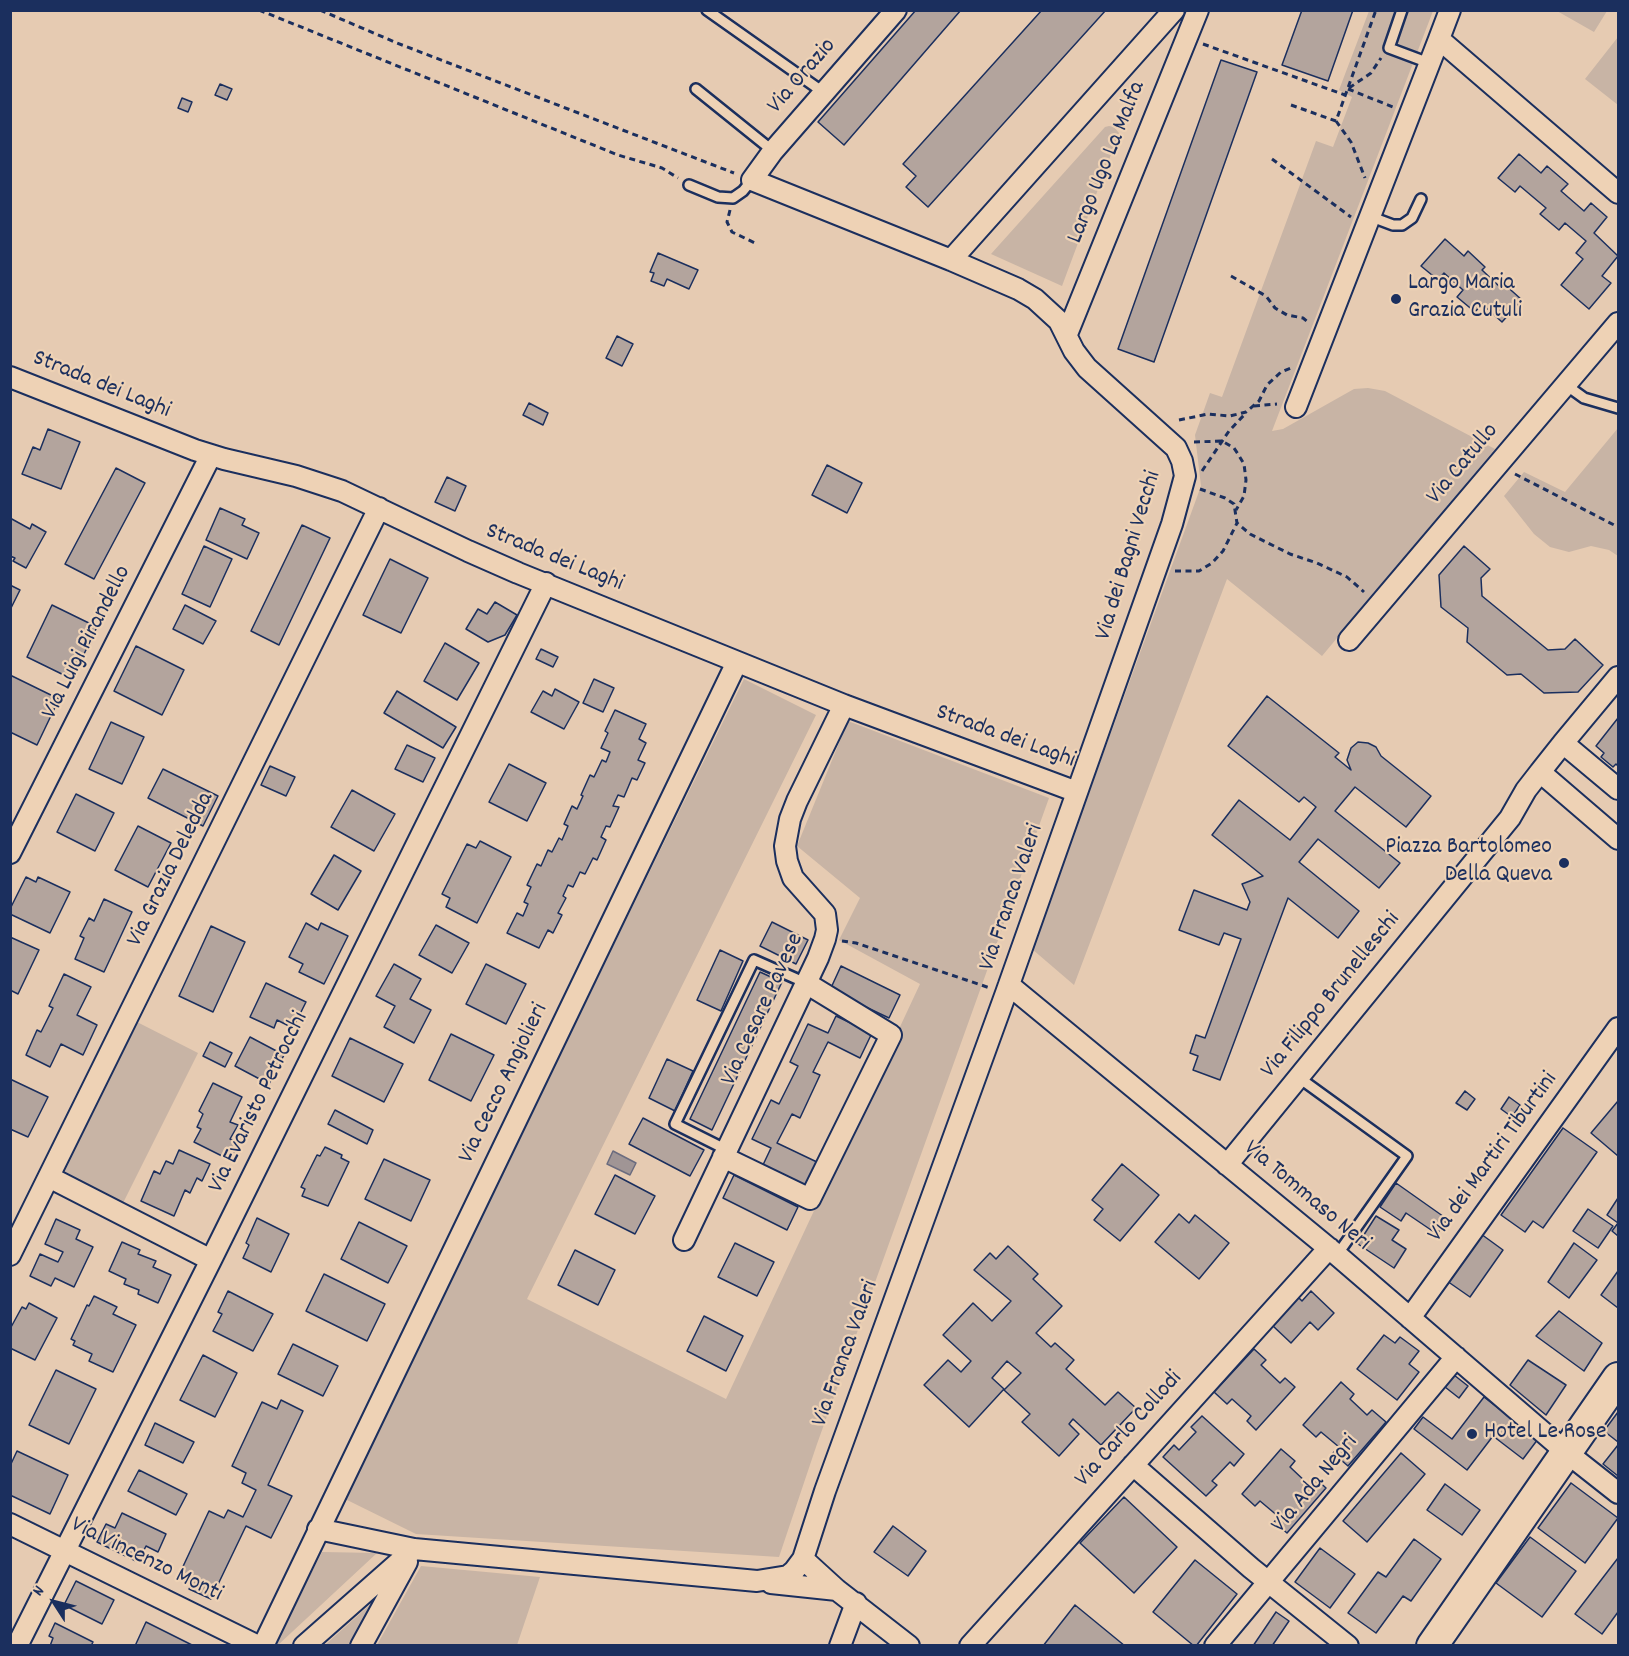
<!DOCTYPE html>
<html>
<head>
<meta charset="utf-8">
<style>
	body { margin:0 }
	#map { position:relative; width:1629px; height:1656px; overflow:hidden; background:#e6cbb2; font-family:Dekko,sans-serif }
	canvas { display:block }
	.frame { position:absolute; inset:0; border:12px solid #1b2f5e; pointer-events:none }
	.north { position:absolute; left:24px; top:1572px; width:60px; height:60px; -webkit-text-stroke:4px #eed2b5; paint-order:stroke; rotate:306deg; font-size:16px; font-weight:700; line-height:24px; text-align:center; color:#1b2f5e }
	.north::after { content:''; display:block; margin:auto; width:21px; height:27px; background:#1b2f5e; clip-path:polygon(50% 0,100% 100%,50% 72%,0 100%) }
</style>
</head>
<body>
<div id="map">
<canvas width="1629" height="1656"></canvas>
<div class="frame"></div>
<div class="north">N</div>
</div>
<script>
const g = document.querySelector('canvas').getContext('2d');
g.lineJoin = 'round';
function fill(path, color) { g.fillStyle = color; g.fill(path, 'evenodd'); }
const toPath = rows => new Path2D(rows.map(r => 'M' + r).join(''));
function trace(path, color, width, dash) { g.strokeStyle = color; g.lineWidth = width; g.lineCap = dash ? 'butt' : 'round'; g.setLineDash(dash || []); g.stroke(path); }
function write(font, color, halo, rows, align = 'center') {
  g.font = font + ' Dekko,sans-serif'; g.lineWidth = 4.5; g.setLineDash([]); g.textBaseline = 'middle'; g.strokeStyle = halo; g.fillStyle = color; for (const [text, x, y, turn = 0] of rows) {
    g.save(); g.translate(x, y); g.rotate((+turn || 0) * Math.PI / 180); g.textAlign = isNaN(turn) ? turn : align; if (halo) g.strokeText(text, 0, 0); g.fillText(text, 0, 0); g.restore();
  }
}
const green = toPath([
	[1369,11,1433,11,1272,431,1283,429,1354,389,1368,388,1385,391,1495,449,1322,656,1227,579,1074,985,1032,949,1201,486,1195,435,1210,393,1222,397,1316,141,1333,147,1352,97,1339,90],
	[1557,11,1607,11,1594,32],
	[1618,37,1618,105,1585,79],
	[1109,126,1114,127,1119,133,1062,286,991,254,1105,127],
	[1618,428,1618,556,1609,550,1591,546,1569,552,1550,547,1534,534,1504,496,1524,472,1565,492],
	[744,679,816,715,527,1299,726,1399,920,984,839,940,860,898,797,846,848,721,1049,798,817,1444,779,1557,416,1534,343,1498],
	[137,1022,198,1053,123,1203,61,1172],
	[322,1552,377,1553,278,1645,275,1645],
	[421,1566,540,1577,517,1645,377,1645],
	[374,1601,348,1645,325,1645]
]);
const water = toPath([
	[613,1151,636,1163,630,1175,607,1164,613,1151]
]);
const building = toPath([
	[916,10,961,10,844,145,818,122,916,10],
	[1042,10,1106,10,928,207,906,187,916,176,903,164,1042,10],
	[1302,10,1353,10,1328,81,1282,65,1302,10],
	[1221,60,1257,72,1154,362,1118,349,1221,60],
	[220,84,232,89,227,100,215,95,220,84],
	[182,98,192,102,188,112,178,108,182,98],
	[1519,154,1541,173,1547,166,1568,184,1561,191,1584,211,1591,203,1607,217,1594,233,1618,256,1602,276,1611,283,1589,309,1561,285,1583,259,1576,253,1586,241,1565,223,1559,230,1540,214,1546,208,1520,186,1515,192,1498,178,1519,154],
	[1445,239,1464,256,1468,251,1485,267,1482,270,1500,287,1503,283,1522,300,1502,322,1482,304,1475,312,1457,297,1463,290,1444,273,1438,280,1421,266,1445,239],
	[658,253,698,270,689,289,667,279,664,286,651,281,654,273,650,272,658,253],
	[617,336,633,344,622,366,606,358,617,336],
	[529,403,548,413,543,425,523,415,529,403],
	[48,429,80,442,61,489,22,474,33,447,40,450,48,429],
	[827,465,862,483,847,513,812,495,827,465],
	[116,468,145,483,94,579,65,564,116,468],
	[447,477,466,486,455,511,435,502,447,477],
	[220,508,245,519,242,525,259,533,247,559,206,540,220,508],
	[10,518,30,529,32,524,46,532,26,568,13,561,15,558,10,556,10,518],
	[302,525,330,538,279,645,251,631,302,525],
	[204,546,232,559,210,607,182,594,204,546],
	[1464,546,1490,569,1481,578,1482,596,1548,650,1565,649,1575,639,1603,665,1578,692,1544,693,1521,674,1507,675,1467,642,1468,628,1441,607,1439,575,1464,546],
	[390,559,428,578,401,633,363,615,390,559],
	[10,585,20,590,10,610,10,585],
	[495,602,517,615,505,635,488,642,466,629,478,609,487,614,495,602],
	[52,605,97,627,72,679,27,657,52,605],
	[185,605,216,621,203,644,173,629,185,605],
	[445,643,479,663,457,700,424,681,445,643],
	[136,646,184,670,162,715,114,691,136,646],
	[541,649,558,657,553,667,536,659,541,649],
	[10,675,59,699,37,745,10,732,10,675],
	[594,679,614,688,603,712,583,703,594,679],
	[555,689,579,702,564,729,531,712,543,691,552,696,555,689],
	[397,691,456,727,443,748,384,713,397,691],
	[1267,696,1339,753,1335,757,1351,770,1347,760,1351,748,1358,742,1368,743,1376,747,1381,756,1431,796,1406,827,1355,787,1335,811,1400,863,1379,888,1318,839,1299,862,1359,911,1338,938,1288,898,1220,1080,1193,1070,1198,1056,1190,1053,1196,1035,1205,1038,1241,939,1224,933,1219,945,1179,930,1194,890,1247,910,1250,902,1242,884,1263,876,1212,835,1239,800,1290,840,1316,807,1304,797,1299,802,1228,746,1267,696],
	[615,710,646,724,639,739,646,743,638,760,645,763,637,780,632,778,624,797,618,795,613,806,619,807,610,827,606,826,601,837,606,840,597,860,593,858,585,874,580,872,573,887,568,885,563,896,566,898,558,913,562,915,553,933,548,930,539,948,507,933,517,913,523,916,528,904,524,902,531,887,527,885,537,864,541,866,548,850,552,852,559,838,562,840,568,826,564,824,572,806,577,809,583,796,581,795,590,775,594,777,602,760,606,762,610,752,601,748,608,733,605,731,615,710],
	[1618,718,1618,766,1616,764,1613,767,1601,757,1604,753,1596,746,1618,718],
	[111,722,144,737,122,784,89,769,111,722],
	[407,745,435,758,423,782,395,769,407,745],
	[509,764,546,783,527,821,489,802,509,764],
	[270,766,295,777,286,796,261,785,270,766],
	[163,769,218,796,203,826,148,798,163,769],
	[352,790,395,814,374,851,331,827,352,790],
	[76,794,114,813,95,851,57,832,76,794],
	[138,826,171,843,148,887,115,870,138,826],
	[480,841,511,857,477,923,446,907,450,898,442,894,467,844,476,848,480,841],
	[334,855,361,871,338,910,311,894,334,855],
	[26,877,36,882,38,877,70,892,50,933,10,914,10,909,26,877],
	[104,899,132,912,104,972,75,959,84,938,80,936,89,918,94,921,104,899],
	[772,922,808,940,796,964,760,946,772,922],
	[306,923,318,930,321,923,348,936,324,984,299,972,303,964,289,957,306,923],
	[436,925,469,943,452,973,419,955,436,925],
	[211,926,245,942,213,1012,179,996,211,926],
	[10,937,39,950,18,994,10,990,10,937],
	[720,950,743,961,721,1011,697,1000,720,950],
	[394,964,421,979,410,999,431,1010,414,1043,384,1027,395,1006,376,996,394,964],
	[486,964,526,984,506,1024,466,1004,486,964],
	[841,966,900,995,889,1018,830,990,841,966],
	[760,972,782,982,712,1130,690,1119,760,972],
	[64,974,91,987,77,1015,97,1025,83,1055,61,1044,50,1067,26,1055,37,1030,41,1032,53,1008,49,1006,64,974],
	[266,983,306,1002,293,1028,277,1020,274,1028,250,1017,266,983],
	[836,1016,872,1033,860,1058,828,1042,813,1072,820,1075,800,1118,792,1114,777,1143,819,1163,806,1189,762,1167,771,1148,752,1139,771,1100,779,1104,798,1066,790,1062,808,1024,828,1033,836,1016],
	[451,1034,494,1055,471,1101,429,1080,451,1034],
	[250,1037,284,1055,269,1084,235,1066,250,1037],
	[350,1038,403,1064,384,1102,332,1076,350,1038],
	[210,1042,232,1053,225,1067,203,1056,210,1042],
	[667,1059,693,1071,675,1111,649,1098,667,1059],
	[10,1079,48,1097,28,1137,10,1129,10,1079],
	[213,1083,242,1097,230,1122,238,1125,230,1139,239,1143,230,1160,194,1142,201,1129,197,1127,203,1114,199,1111,213,1083],
	[1465,1091,1475,1099,1467,1110,1456,1103,1465,1091],
	[1509,1097,1520,1105,1512,1117,1501,1109,1509,1097],
	[1618,1101,1618,1156,1591,1133,1618,1101],
	[335,1110,373,1130,367,1144,328,1124,335,1110],
	[643,1118,704,1150,690,1176,629,1144,643,1118],
	[1563,1128,1597,1152,1543,1228,1533,1221,1525,1232,1501,1215,1563,1128],
	[325,1147,342,1155,341,1158,349,1162,328,1206,302,1196,305,1189,301,1187,317,1155,320,1156,325,1147],
	[179,1150,210,1164,202,1181,197,1178,190,1193,185,1190,174,1216,141,1201,154,1171,160,1174,166,1161,173,1164,179,1150],
	[384,1159,430,1180,411,1221,365,1199,384,1159],
	[1122,1164,1159,1195,1120,1241,1094,1220,1103,1209,1092,1200,1122,1164],
	[615,1175,655,1196,635,1234,595,1214,615,1175],
	[734,1175,798,1207,787,1230,723,1198,734,1175],
	[1396,1183,1447,1219,1437,1234,1406,1213,1401,1221,1380,1207,1396,1183],
	[1618,1198,1618,1236,1612,1231,1618,1223,1607,1215,1618,1198],
	[1588,1209,1613,1226,1598,1248,1573,1231,1588,1209],
	[1179,1214,1189,1223,1195,1215,1229,1243,1199,1279,1155,1242,1179,1214],
	[1376,1216,1399,1230,1392,1240,1406,1249,1394,1268,1358,1244,1376,1216],
	[257,1218,289,1234,271,1272,243,1258,249,1245,246,1243,257,1218],
	[56,1219,80,1230,76,1239,93,1247,74,1287,55,1278,51,1286,30,1276,40,1254,58,1262,63,1252,45,1244,56,1219],
	[359,1222,407,1246,388,1283,341,1259,359,1222],
	[1481,1234,1503,1250,1470,1297,1447,1281,1481,1234],
	[122,1242,140,1250,138,1254,156,1261,153,1267,171,1275,158,1303,138,1294,139,1290,124,1284,126,1279,109,1271,122,1242],
	[735,1243,774,1262,757,1296,718,1277,735,1243],
	[1574,1243,1597,1260,1569,1298,1548,1282,1574,1243],
	[1008,1246,1038,1274,1033,1279,1062,1306,1036,1333,1051,1347,1055,1343,1074,1360,1066,1369,1105,1405,1118,1392,1136,1408,1101,1445,1073,1419,1069,1424,1079,1434,1059,1456,1022,1422,1030,1414,1004,1390,1021,1373,1007,1361,992,1378,1004,1389,969,1427,924,1385,948,1360,961,1372,971,1361,943,1335,973,1303,992,1321,1011,1301,974,1270,990,1253,996,1259,1008,1246],
	[575,1250,615,1270,598,1305,558,1285,575,1250],
	[1618,1271,1618,1308,1601,1295,1618,1271],
	[324,1274,385,1304,367,1341,306,1311,324,1274],
	[228,1291,273,1314,253,1351,213,1331,222,1314,218,1312,228,1291],
	[1311,1291,1334,1313,1318,1330,1310,1322,1291,1343,1273,1326,1298,1297,1302,1301,1311,1291],
	[94,1296,117,1307,113,1314,136,1325,113,1372,89,1361,92,1354,73,1345,75,1341,71,1339,87,1305,89,1306,94,1296],
	[29,1303,57,1318,35,1360,10,1348,10,1329,22,1307,26,1309,29,1303],
	[1559,1311,1602,1343,1584,1371,1536,1336,1559,1311],
	[704,1316,743,1336,726,1371,687,1351,704,1316],
	[1384,1335,1395,1343,1400,1337,1419,1351,1409,1364,1419,1372,1397,1400,1357,1369,1384,1335],
	[293,1344,338,1366,323,1396,278,1374,293,1344],
	[1254,1349,1266,1360,1261,1365,1280,1383,1285,1378,1295,1387,1256,1430,1247,1421,1251,1416,1232,1399,1227,1404,1214,1392,1254,1349],
	[203,1355,237,1373,215,1417,180,1400,203,1355],
	[1528,1360,1566,1385,1546,1415,1510,1385,1528,1360],
	[56,1370,96,1389,69,1444,29,1425,56,1370],
	[1454,1375,1468,1386,1459,1398,1445,1387,1454,1375],
	[1341,1382,1354,1394,1350,1399,1367,1415,1372,1410,1386,1422,1348,1466,1333,1453,1339,1447,1321,1432,1316,1437,1303,1425,1341,1382],
	[1484,1397,1538,1439,1523,1459,1493,1436,1467,1470,1414,1429,1423,1417,1452,1439,1484,1397],
	[281,1400,303,1411,268,1485,292,1496,271,1538,246,1526,211,1599,189,1589,193,1581,179,1575,209,1511,224,1518,228,1510,243,1517,256,1490,242,1483,246,1473,232,1466,262,1402,277,1409,281,1400],
	[1618,1412,1618,1442,1604,1431,1618,1412],
	[1202,1416,1244,1454,1234,1466,1230,1462,1212,1481,1217,1485,1206,1496,1163,1457,1174,1445,1179,1450,1196,1432,1191,1427,1202,1416],
	[155,1423,194,1442,183,1463,145,1445,155,1423],
	[1618,1445,1618,1476,1603,1464,1618,1445],
	[1281,1449,1295,1461,1290,1467,1308,1484,1314,1477,1326,1488,1287,1533,1274,1522,1279,1517,1260,1501,1255,1506,1242,1494,1281,1449],
	[17,1451,68,1475,50,1514,10,1495,10,1466,17,1451],
	[1401,1453,1425,1474,1367,1542,1343,1521,1401,1453],
	[139,1470,187,1494,176,1515,128,1491,139,1470],
	[1571,1483,1618,1518,1585,1563,1538,1528,1571,1483],
	[1445,1484,1480,1510,1462,1535,1427,1510,1445,1484],
	[1124,1497,1177,1547,1134,1593,1080,1543,1124,1497],
	[122,1513,166,1534,158,1552,146,1546,138,1562,97,1542,106,1524,115,1528,122,1513],
	[893,1526,926,1551,908,1576,874,1552,893,1526],
	[1530,1537,1576,1571,1542,1617,1496,1583,1530,1537],
	[1414,1539,1441,1559,1411,1601,1403,1596,1376,1633,1348,1613,1378,1572,1386,1577,1414,1539],
	[1320,1548,1355,1574,1330,1608,1295,1582,1320,1548],
	[1618,1558,1618,1612,1602,1634,1575,1614,1618,1558],
	[1195,1560,1237,1594,1196,1646,1194,1646,1153,1612,1195,1560],
	[76,1581,114,1600,102,1624,64,1605,76,1581],
	[1075,1605,1125,1646,1043,1646,1075,1605],
	[1276,1612,1289,1621,1272,1646,1253,1646,1276,1612],
	[146,1622,194,1646,135,1646,146,1622],
	[55,1623,93,1642,91,1646,50,1646,53,1638,49,1636,55,1623]
]);
const path = toPath([
	[259,10,618,155,662,168,678,178],
	[320,10,397,43,734,173],
	[1203,44,1345,95],
	[1349,88,1371,73,1381,58],
	[1348,89,1393,107],
	[1291,105,1336,121,1376,10],
	[1336,121,1351,142,1365,178],
	[1272,159,1351,217],
	[730,210,727,222,732,232,755,243],
	[1231,276,1266,296,1275,308,1287,315,1303,318,1308,322],
	[1254,406,1277,404],
	[1179,420,1208,414,1230,416,1246,412,1259,401,1267,385,1281,372,1291,368],
	[1194,442,1222,441,1234,448,1238,454,1244,464,1246,480,1244,496,1236,510],
	[1202,471,1229,431,1245,414],
	[1515,474,1618,527],
	[1200,489,1225,498,1234,504,1237,523,1250,534,1290,554,1317,563,1347,577,1364,592],
	[1175,571,1199,571,1212,563,1223,551,1237,523],
	[842,941,856,943,990,988]
]);
const service = toPath([
	[707,10,823,92],
	[1402,10,1389,48,1429,63],
	[696,89,773,151],
	[689,185,718,197,733,198,743,191,752,180],
	[1369,216,1393,225,1402,225,1412,218,1421,199],
	[1566,385,1584,398,1618,408],
	[1298,1077,1407,1156,1337,1255],
	[727,1150,675,1124,754,960,806,983]
]);
const minor = toPath([
	[1450,10,1439,39,1618,193],
	[951,260,1174,10],
	[1067,334,1198,10],
	[10,377,195,450,224,459,296,476,342,491,468,551,518,573,844,705,1077,792],
	[1296,407,1439,39],
	[1349,640,1618,323],
	[1563,743,1618,677],
	[1618,789,1563,743,1540,772,1618,839],
	[10,853,211,455],
	[1009,985,1337,1255,1566,1452,1618,1493],
	[723,1157,810,1199,891,1035,806,983],
	[1227,1165,1510,818,1526,790,1540,772],
	[49,1177,211,1260],
	[684,1240,818,958,825,939,827,930,825,914,793,878,787,861,785,846,790,819,797,801,844,705],
	[10,1255,379,508],
	[1410,1318,1618,1028],
	[1133,1465,1251,1568,1348,1646],
	[10,1524,258,1646],
	[318,1529,414,1549,757,1581,788,1576,794,1571,803,1559,825,1491,1006,993,1172,524,1185,476,1182,461,1176,448,1087,368,1074,351,1059,321,1035,299,1018,289,951,260,752,180,773,151,896,10],
	[803,1559,837,1590,909,1646],
	[771,1583,837,1590],
	[17,1646,211,1260,546,583],
	[263,1646,737,662],
	[304,1646,414,1549],
	[361,1646,407,1562],
	[840,1646,856,1603],
	[970,1646,1329,1248],
	[1215,1646,1456,1357]
]);
const primary = toPath([
	[1432,1646,1618,1378]
]);
const markers = [
	[1396,299,6,"#1b2f5e"],
	[1564,863,6,"#1b2f5e"],
	[1472,1434,6,"#1b2f5e"]
];
const streetNames = [
	["Via Orazio",803,77,-49],
	["Largo Ugo La Malfa",1108,163,-68],
	["Strada dei Laghi",101,386,22],
	["Via Catullo",1464,465,-50],
	["Via dei Bagni Vecchi",1130,556,-73],
	["Strada dei Laghi",554,559,22],
	["Via Luigi Pirandello",88,643,-63],
	["Strada dei Laghi",1005,738,20],
	["Via Grazia Deledda",172,870,-64],
	["Via Franca Valeri",1013,898,-71],
	["Via Filippo Brunelleschi",1332,996,-51],
	["Via Cesare Pavese",764,1010,-65],
	["Via Cecco Angiolieri",505,1084,-64],
	["Via Evaristo Petrocchi",260,1103,-64],
	["Via dei Martiri Tiburtini",1494,1158,-54],
	["Via Tommaso Neri",1306,1197,40],
	["Via Franca Valeri",847,1354,-70],
	["Via Carlo Collodi",1130,1430,-48],
	["Via Ada Negri",1316,1485,-50],
	["Via Vincenzo Monti",146,1561,26]
];
const poiNames = [
	["Largo Maria",1408,285],
	["Grazia Cutuli",1408,313],
	["Piazza Bartolomeo",1552,849,"right"],
	["Della Queva",1552,877,"right"],
	["Hotel Le Rose",1484,1434]
];
fill(green, '#c8b4a5');
fill(water, '#a09595');
trace(water, '#6b6c7f', 1.5);
fill(building, '#b3a49d');
trace(building, '#1b2f5e', 1.5);
trace(service, '#1b2f5e', 14);
trace(minor, '#1b2f5e', 24);
trace(primary, '#1b2f5e', 34);
trace(path, '#1b2f5e', 3, [6, 4.5]);
trace(service, '#eed2b5', 9);
trace(minor, '#eed2b5', 20);
trace(primary, '#eed2b5', 30);
for (const [x, y, r, color] of markers) { const dot = new Path2D(); dot.arc(x, y, r, 0, 2 * Math.PI); g.fillStyle = color; g.fill(dot); trace(dot, '#eed2b5', 2); }
write('24px', '#1b2f5e', '#eed2b5', streetNames);
write('24px', '#1b2f5e', '#eed2b5', poiNames, 'left');
</script>
</body>
</html>
